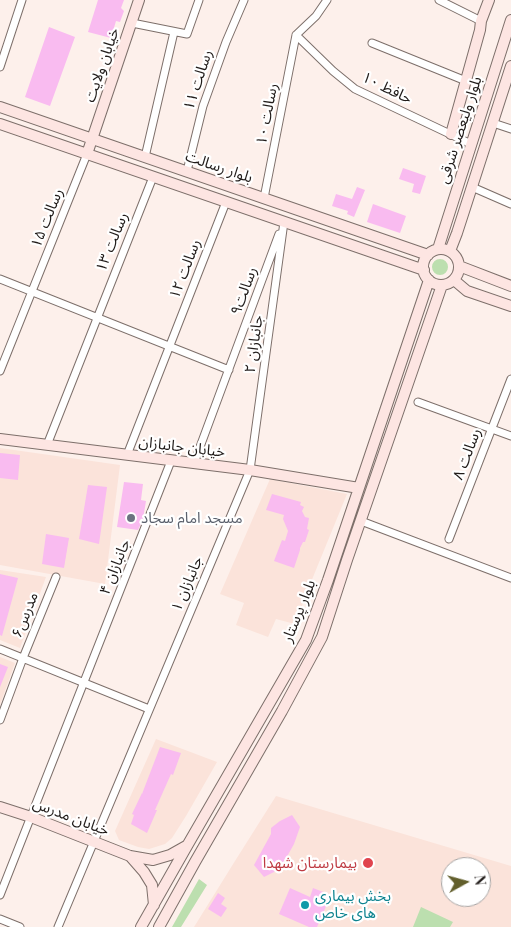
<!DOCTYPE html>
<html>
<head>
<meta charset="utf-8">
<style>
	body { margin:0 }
	#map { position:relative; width:511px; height:927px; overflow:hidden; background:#fdf0eb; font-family:"Playfair Display",serif }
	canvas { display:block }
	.north { position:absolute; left:441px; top:857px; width:50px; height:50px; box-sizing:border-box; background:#fff; border:1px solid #a6a4a3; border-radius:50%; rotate:83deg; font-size:14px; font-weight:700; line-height:20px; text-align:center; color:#211c1a }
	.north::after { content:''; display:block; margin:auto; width:18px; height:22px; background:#625f2c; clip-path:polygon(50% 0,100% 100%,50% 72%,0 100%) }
</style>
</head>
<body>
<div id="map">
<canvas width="511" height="927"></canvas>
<div class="north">N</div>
</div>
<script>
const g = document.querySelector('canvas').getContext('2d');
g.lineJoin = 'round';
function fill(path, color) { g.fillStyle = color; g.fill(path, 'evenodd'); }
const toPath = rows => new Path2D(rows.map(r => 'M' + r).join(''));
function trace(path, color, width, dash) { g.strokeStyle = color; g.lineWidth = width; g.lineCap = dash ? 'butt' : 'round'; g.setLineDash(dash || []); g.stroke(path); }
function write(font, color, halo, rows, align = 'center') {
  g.font = font + ' "Playfair Display","Noto Sans Arabic",serif'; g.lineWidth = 4.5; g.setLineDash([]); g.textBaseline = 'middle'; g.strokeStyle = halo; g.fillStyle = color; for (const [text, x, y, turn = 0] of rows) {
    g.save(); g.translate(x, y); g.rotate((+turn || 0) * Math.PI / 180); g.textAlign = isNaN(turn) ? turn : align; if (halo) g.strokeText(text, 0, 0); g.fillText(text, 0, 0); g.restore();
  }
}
const built = toPath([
	[0,448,120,465,105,584,0,565],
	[270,479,347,494,311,582,295,624,276,619,268,637,236,625,244,603,220,594],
	[0,570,46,577,20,648,0,640],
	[0,657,15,663,0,705],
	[156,739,217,762,186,816,172,838,165,844,149,849,138,847,119,840,115,831],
	[276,796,511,866,511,927,194,927,235,861],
	[451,867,481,867,481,897,451,897]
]);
const green = toPath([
	'432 267a8 8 0 1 1 16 0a8 8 0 1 1-16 0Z',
	[199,879,207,885,181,927,172,927],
	[421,907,453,922,450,927,413,927]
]);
const building = toPath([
	[98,0,124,0,121,8,124,11,120,22,116,21,111,38,88,32],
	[49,27,75,37,50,106,25,97],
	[403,168,426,176,420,194,412,192,414,184,399,179],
	[357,187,365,190,354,217,347,214,348,211,332,206,336,194,352,199],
	[373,204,406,216,400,233,367,222],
	[0,453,20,455,18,480,0,478],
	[124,482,143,484,141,500,146,501,143,519,138,530,117,527],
	[88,485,107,487,99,544,79,539],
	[272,494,301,502,300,505,304,507,302,511,305,517,309,518,307,529,309,530,305,542,303,542,300,548,300,550,294,568,274,561,282,540,285,541,288,531,283,519,284,515,266,510],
	[46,534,69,538,64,568,42,564],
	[0,574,18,578,2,636,0,635],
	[0,664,8,667,0,687],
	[160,747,181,753,173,775,171,774,155,810,157,810,147,833,131,824,134,815,132,814,142,793,142,794],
	[292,815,300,827,294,844,280,869,264,877,254,865,271,834,271,828,280,821],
	[290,888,310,897,313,888,331,895,317,927,309,927,279,914],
	[218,893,225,898,221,904,227,908,221,917,208,909]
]);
const street = toPath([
	[439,0,481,21],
	[132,23,187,34,199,0],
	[296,35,333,71,355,89,471,144],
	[296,35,316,16,327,0],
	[372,43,466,81],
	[0,67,22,0],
	[493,123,511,129],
	[145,157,174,32],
	[187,171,203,106,226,42,244,0],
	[472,187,511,204],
	[264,198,296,35],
	[0,279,229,370],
	[0,371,87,154],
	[418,402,511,436],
	[47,445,153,177],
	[127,455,226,202],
	[194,463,279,234],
	[361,521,511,578],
	[449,539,511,379],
	[0,649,149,709],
	[0,720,23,658,56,577],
	[0,895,171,461],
	[0,919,20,927],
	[58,927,250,470,284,222]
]);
const secondary = toPath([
	[0,107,428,255],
	[0,124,424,270],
	[451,134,480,30,481,21,489,0],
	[87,154,139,0],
	[438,249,511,20],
	'423 267a18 18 0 1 1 36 0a18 18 0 1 1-36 0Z',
	[450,251,457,233,511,66],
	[459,266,511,286],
	[454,280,467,291,511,306],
	[0,439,250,470,359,488],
	[0,807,31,817,130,856,153,860,170,855,186,846],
	[130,856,144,872,152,885,154,905],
	[141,927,187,846,306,640,328,580,429,280],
	[159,927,195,862,282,711,322,637,347,560,442,285]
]);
const markers = [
	[131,518,5,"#6b7280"],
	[368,863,6,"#e0444e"],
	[305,905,5,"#0f9aa8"]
];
const streetNames = [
	["خیابان ولایت",102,65,-71],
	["رسالت ۱۱",198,80,-72],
	["حافظ ۱۰",387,88,26],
	["رسالت ۱۰",267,114,-79],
	["بلوار ولیعصر شرقی",460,130,-72],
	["بلوار رسالت",219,167,19],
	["رسالت ۱۵",47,218,-68],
	["رسالت ۱۳",112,242,-68],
	["رسالت ۱۲",185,269,-69],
	["رسالت۹",244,291,-70],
	["جانبازان ۲",254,344,-82],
	["خیابان جانبازان",182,447,7],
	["رسالت ۸",467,454,-69],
	["جانبازان ۴",115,567,-68],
	["جانبازان ۱",187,584,-67],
	["بلوار پرستار",299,611,-68],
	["مدرس۶",25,615,-68],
	["خیابان مدرس",71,817,21]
];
const worshipNames = [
	["مسجد امام سجاد",141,518]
];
const healthNames = [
	["بیمارستان شهدا",357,863]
];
const cultureNames = [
	["بخش بیماری",315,896],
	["های خاص",315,913]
];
fill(built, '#fbe3da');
fill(green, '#bcdfaf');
fill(building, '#f9bbf0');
trace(street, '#7d6f6a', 9);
trace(secondary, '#7d6f6a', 12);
trace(street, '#fff', 7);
trace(secondary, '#fde5e2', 10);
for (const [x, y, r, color] of markers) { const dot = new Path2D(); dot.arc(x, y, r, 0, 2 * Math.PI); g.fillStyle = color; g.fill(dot); trace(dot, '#fff', 2); }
write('15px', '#211c1a', '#fff', streetNames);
write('15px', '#5b616d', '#fff', worshipNames, 'left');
write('15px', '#be3a42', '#fff', healthNames, 'right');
write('15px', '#0d838f', '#fff', cultureNames, 'left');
</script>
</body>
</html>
